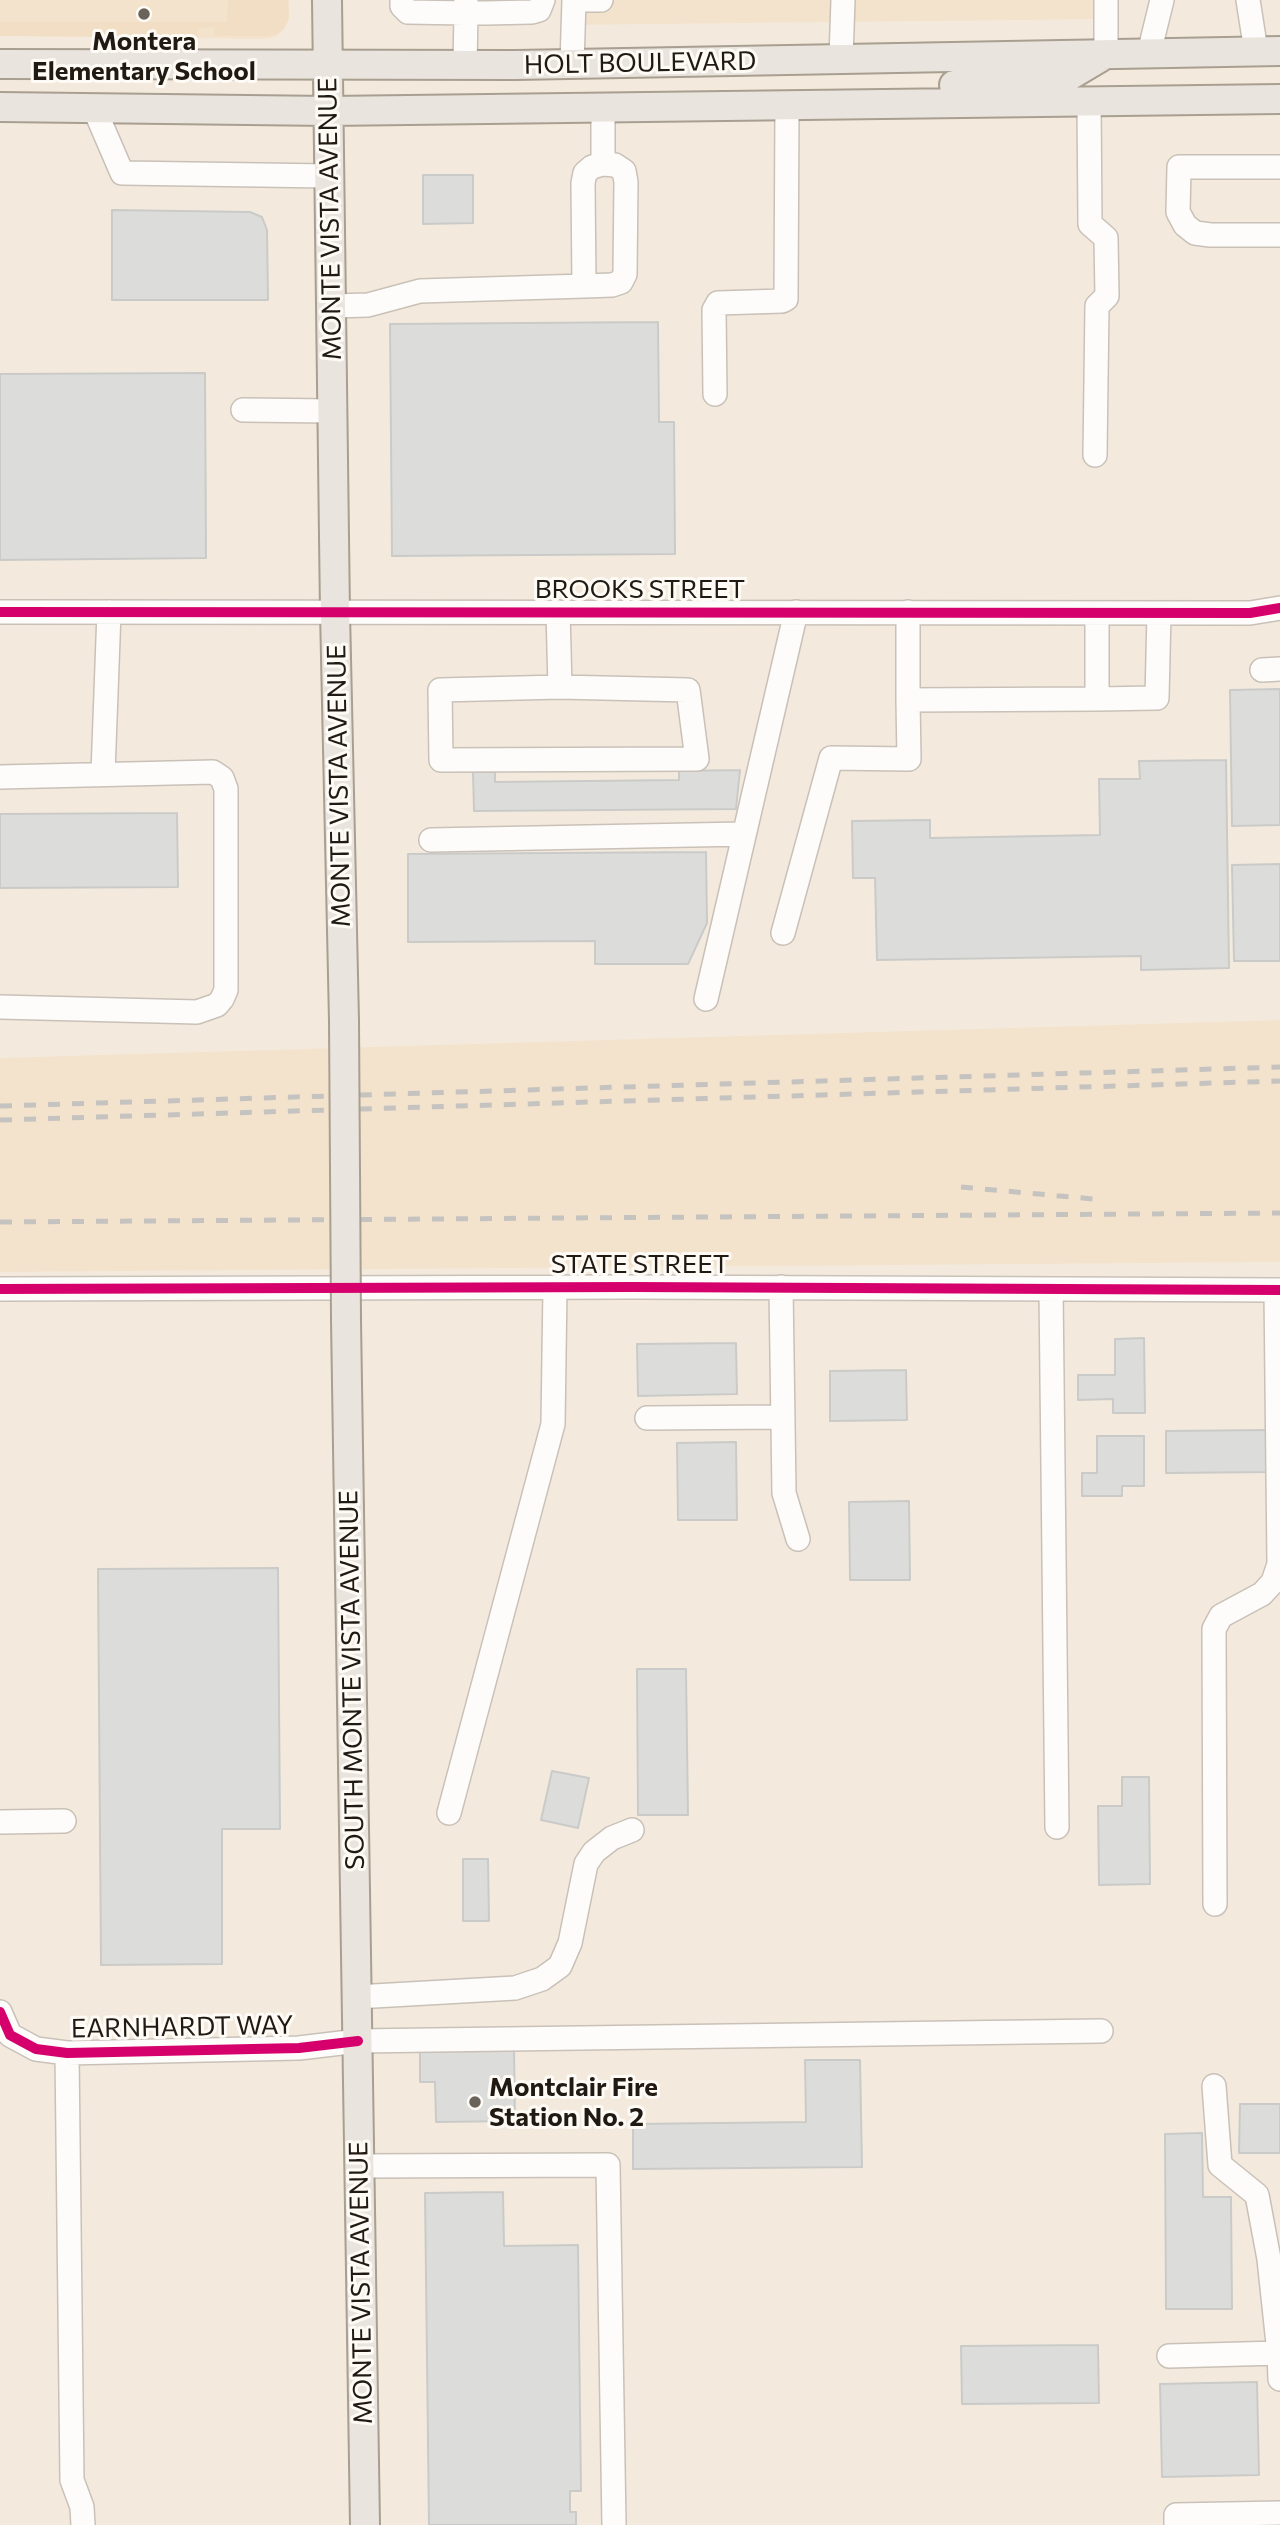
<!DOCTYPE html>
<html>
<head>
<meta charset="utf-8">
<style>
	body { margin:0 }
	canvas { display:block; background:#f3eadd }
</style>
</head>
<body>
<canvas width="1280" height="2525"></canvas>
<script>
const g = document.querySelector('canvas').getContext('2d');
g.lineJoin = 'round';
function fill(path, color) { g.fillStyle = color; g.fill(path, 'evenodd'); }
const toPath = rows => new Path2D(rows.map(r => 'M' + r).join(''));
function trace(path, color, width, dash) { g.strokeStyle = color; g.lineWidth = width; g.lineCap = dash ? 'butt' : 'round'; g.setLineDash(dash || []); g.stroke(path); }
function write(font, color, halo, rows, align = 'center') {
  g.font = font + ' Commissioner,sans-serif'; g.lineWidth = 6; g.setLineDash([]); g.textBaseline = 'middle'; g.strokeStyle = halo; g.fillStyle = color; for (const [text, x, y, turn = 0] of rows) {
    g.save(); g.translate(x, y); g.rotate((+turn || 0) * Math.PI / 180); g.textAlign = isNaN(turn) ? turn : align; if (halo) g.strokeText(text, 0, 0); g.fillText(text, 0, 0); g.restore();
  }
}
const built = toPath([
	[0,0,289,0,289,6,288,22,284,30,275,37,263,39,0,36],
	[565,0,1115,0,1115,19,565,25],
	[1280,1020,1280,1262,0,1272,0,1058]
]);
const green = toPath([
	[228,0,288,0,289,18,285,27,277,34,267,36,215,36,214,27,199,28,198,37,0,36,0,22,227,22]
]);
const building = toPath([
	[423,175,473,175,473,223,423,224,423,175],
	[112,210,250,212,262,217,267,230,268,300,112,300,112,210],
	[658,322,659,422,674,422,675,554,392,556,390,324,658,322],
	[205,373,206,558,0,560,0,374,205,373],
	[1280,689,1280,825,1232,826,1230,690,1280,689],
	[1226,760,1229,968,1141,970,1141,956,877,960,875,878,853,878,852,821,930,820,930,838,1100,835,1099,779,1140,779,1139,761,1226,760],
	[740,770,736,809,474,811,473,772,495,772,495,782,679,780,679,771,740,770],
	[177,813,178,887,0,888,0,814,177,813],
	[706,852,707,923,688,964,595,964,595,941,408,942,408,854,706,852],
	[1280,864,1280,961,1234,961,1232,865,1280,864],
	[1144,1338,1145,1413,1113,1413,1113,1399,1078,1400,1078,1375,1115,1375,1115,1339,1144,1338],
	[736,1343,737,1394,638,1396,637,1344,736,1343],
	[906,1370,907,1420,830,1421,830,1371,906,1370],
	[1270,1430,1270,1472,1166,1473,1166,1431,1270,1430],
	[1097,1436,1144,1436,1144,1486,1122,1486,1122,1496,1082,1496,1082,1473,1097,1473,1097,1436],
	[736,1442,737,1520,678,1520,677,1443,736,1442],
	[909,1501,910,1580,850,1580,849,1502,909,1501],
	[278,1568,280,1829,222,1829,222,1964,101,1965,98,1569,278,1568],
	[637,1669,686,1669,688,1815,638,1815,637,1669],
	[552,1771,589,1778,578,1828,541,1820,552,1771],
	[1122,1777,1149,1777,1150,1884,1099,1885,1098,1806,1122,1806,1122,1777],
	[463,1859,488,1859,489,1921,463,1921,463,1859],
	[514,2047,515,2121,436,2122,435,2082,420,2082,420,2048,514,2047],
	[805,2060,860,2060,862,2167,633,2169,633,2124,806,2122,805,2060],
	[1240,2104,1280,2104,1280,2153,1239,2153,1240,2104],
	[1202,2133,1203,2197,1231,2197,1232,2309,1166,2309,1165,2134,1202,2133],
	[503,2192,504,2246,578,2245,581,2491,570,2491,570,2512,576,2512,576,2525,429,2525,425,2193,503,2192],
	[1098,2345,1099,2403,962,2404,961,2346,1098,2345],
	[1257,2382,1259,2475,1162,2477,1160,2384,1257,2382]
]);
const minor = toPath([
	[402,0,402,6,408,12,466,13,465,65],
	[466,0,466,13,485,13,532,12,539,10,543,0],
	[1106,0,1106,53],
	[1248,0,1256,51],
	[1149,53,1162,0],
	[841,58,843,0],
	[572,64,574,0,601,0],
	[1089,102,1090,224,1106,238,1107,296,1097,306,1095,455],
	[94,108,122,173,329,176],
	[603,108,603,164],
	[603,164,615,165,624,171,626,182,625,274,621,282,612,285,584,286,583,183,585,173,592,167,603,164],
	[1280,167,1179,167,1178,212,1185,225,1195,233,1210,235,1280,235],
	[332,306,368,305,420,291,584,286],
	[715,394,714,310,718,303,782,301,786,299,787,105],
	[243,410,332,411],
	[0,612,1250,613,1280,608],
	[558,612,560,687,440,690,441,760,697,759,688,690,560,687],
	[908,612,908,700,1097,699,1097,613],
	[1262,670,1280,669],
	[1097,699,1157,698,1159,613],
	[103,773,109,612],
	[0,777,213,772,222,778,226,789,226,990,222,999,217,1005,197,1012,0,1007],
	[431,840,744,834],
	[783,933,831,758,909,759,908,700],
	[706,999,796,612],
	[781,1287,784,1493,798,1539],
	[0,1289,633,1287,1280,1290],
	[1051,1289,1057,1827],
	[647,1418,783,1417],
	[449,1813,553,1424,555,1287],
	[0,1822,64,1821],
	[1215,1904,1214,1629,1221,1616,1262,1594,1273,1582,1279,1564,1276,1290],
	[356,1997,515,1988,542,1979,560,1966,570,1943,586,1864,594,1852,612,1838,632,1830],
	[0,2012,10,2035,36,2049,67,2053,299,2048,358,2041,1101,2031],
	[67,2053,72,2480,82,2507,83,2525],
	[1214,2086,1220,2165,1257,2195,1269,2259,1279,2353,1280,2379],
	[360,2166,608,2165,614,2525],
	[1169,2356,1279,2353],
	[1176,2525,1176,2515,1280,2513]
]);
const major = toPath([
	[327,0,335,612,344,1021],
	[0,64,515,65,1280,51],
	[954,85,1064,79,1106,54],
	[0,107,329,111,1280,99],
	[346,1320,365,2525]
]);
const rail = toPath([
	[0,1106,1280,1067],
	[0,1120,1280,1081],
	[961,1187,1104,1200],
	[0,1222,1280,1213]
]);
const majorBridge = toPath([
	[344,1021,346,1320]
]);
const cycleway = toPath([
	[0,612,1250,613,1280,608],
	[0,1289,633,1287,1280,1290],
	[0,2012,10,2035,36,2049,67,2053,299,2048,358,2041]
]);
const markers = [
	[144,14,7,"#6a6359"],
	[475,2102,7,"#6a6359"]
];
const poiNames = [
	["Montera",144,41],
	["Elementary School",144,71],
	["Montclair Fire",489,2087,"left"],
	["Station No. 2",489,2117,"left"]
];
const streetNames = [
	["HOLT BOULEVARD",640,63,-1],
	["MONTE VISTA AVENUE",330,219,-91],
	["BROOKS STREET",640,589],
	["MONTE VISTA AVENUE",339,786,-91],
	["STATE STREET",640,1264],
	["SOUTH MONTE VISTA AVENUE",352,1680,-91],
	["EARNHARDT WAY",182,2027,-1],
	["MONTE VISTA AVENUE",361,2283,-91]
];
fill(built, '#f3e3cd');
fill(green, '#f1dec4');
fill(building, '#dcddda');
trace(building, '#cacbc8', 2);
trace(minor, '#c9c1b8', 26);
trace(major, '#a99f91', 32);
trace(minor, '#fdfcfa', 23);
trace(major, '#e9e4dd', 28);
trace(rail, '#c5c3bf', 5, [12, 12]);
trace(majorBridge, '#a99f91', 32, []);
trace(majorBridge, '#e9e4dd', 28);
trace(cycleway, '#d6006c', 10);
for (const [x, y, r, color] of markers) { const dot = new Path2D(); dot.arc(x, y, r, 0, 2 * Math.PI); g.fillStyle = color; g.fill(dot); trace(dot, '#fefbf6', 2.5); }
write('bold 26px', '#201a12', '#fefbf6', poiNames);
write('26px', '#201a12', '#fefbf6', streetNames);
</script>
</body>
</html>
